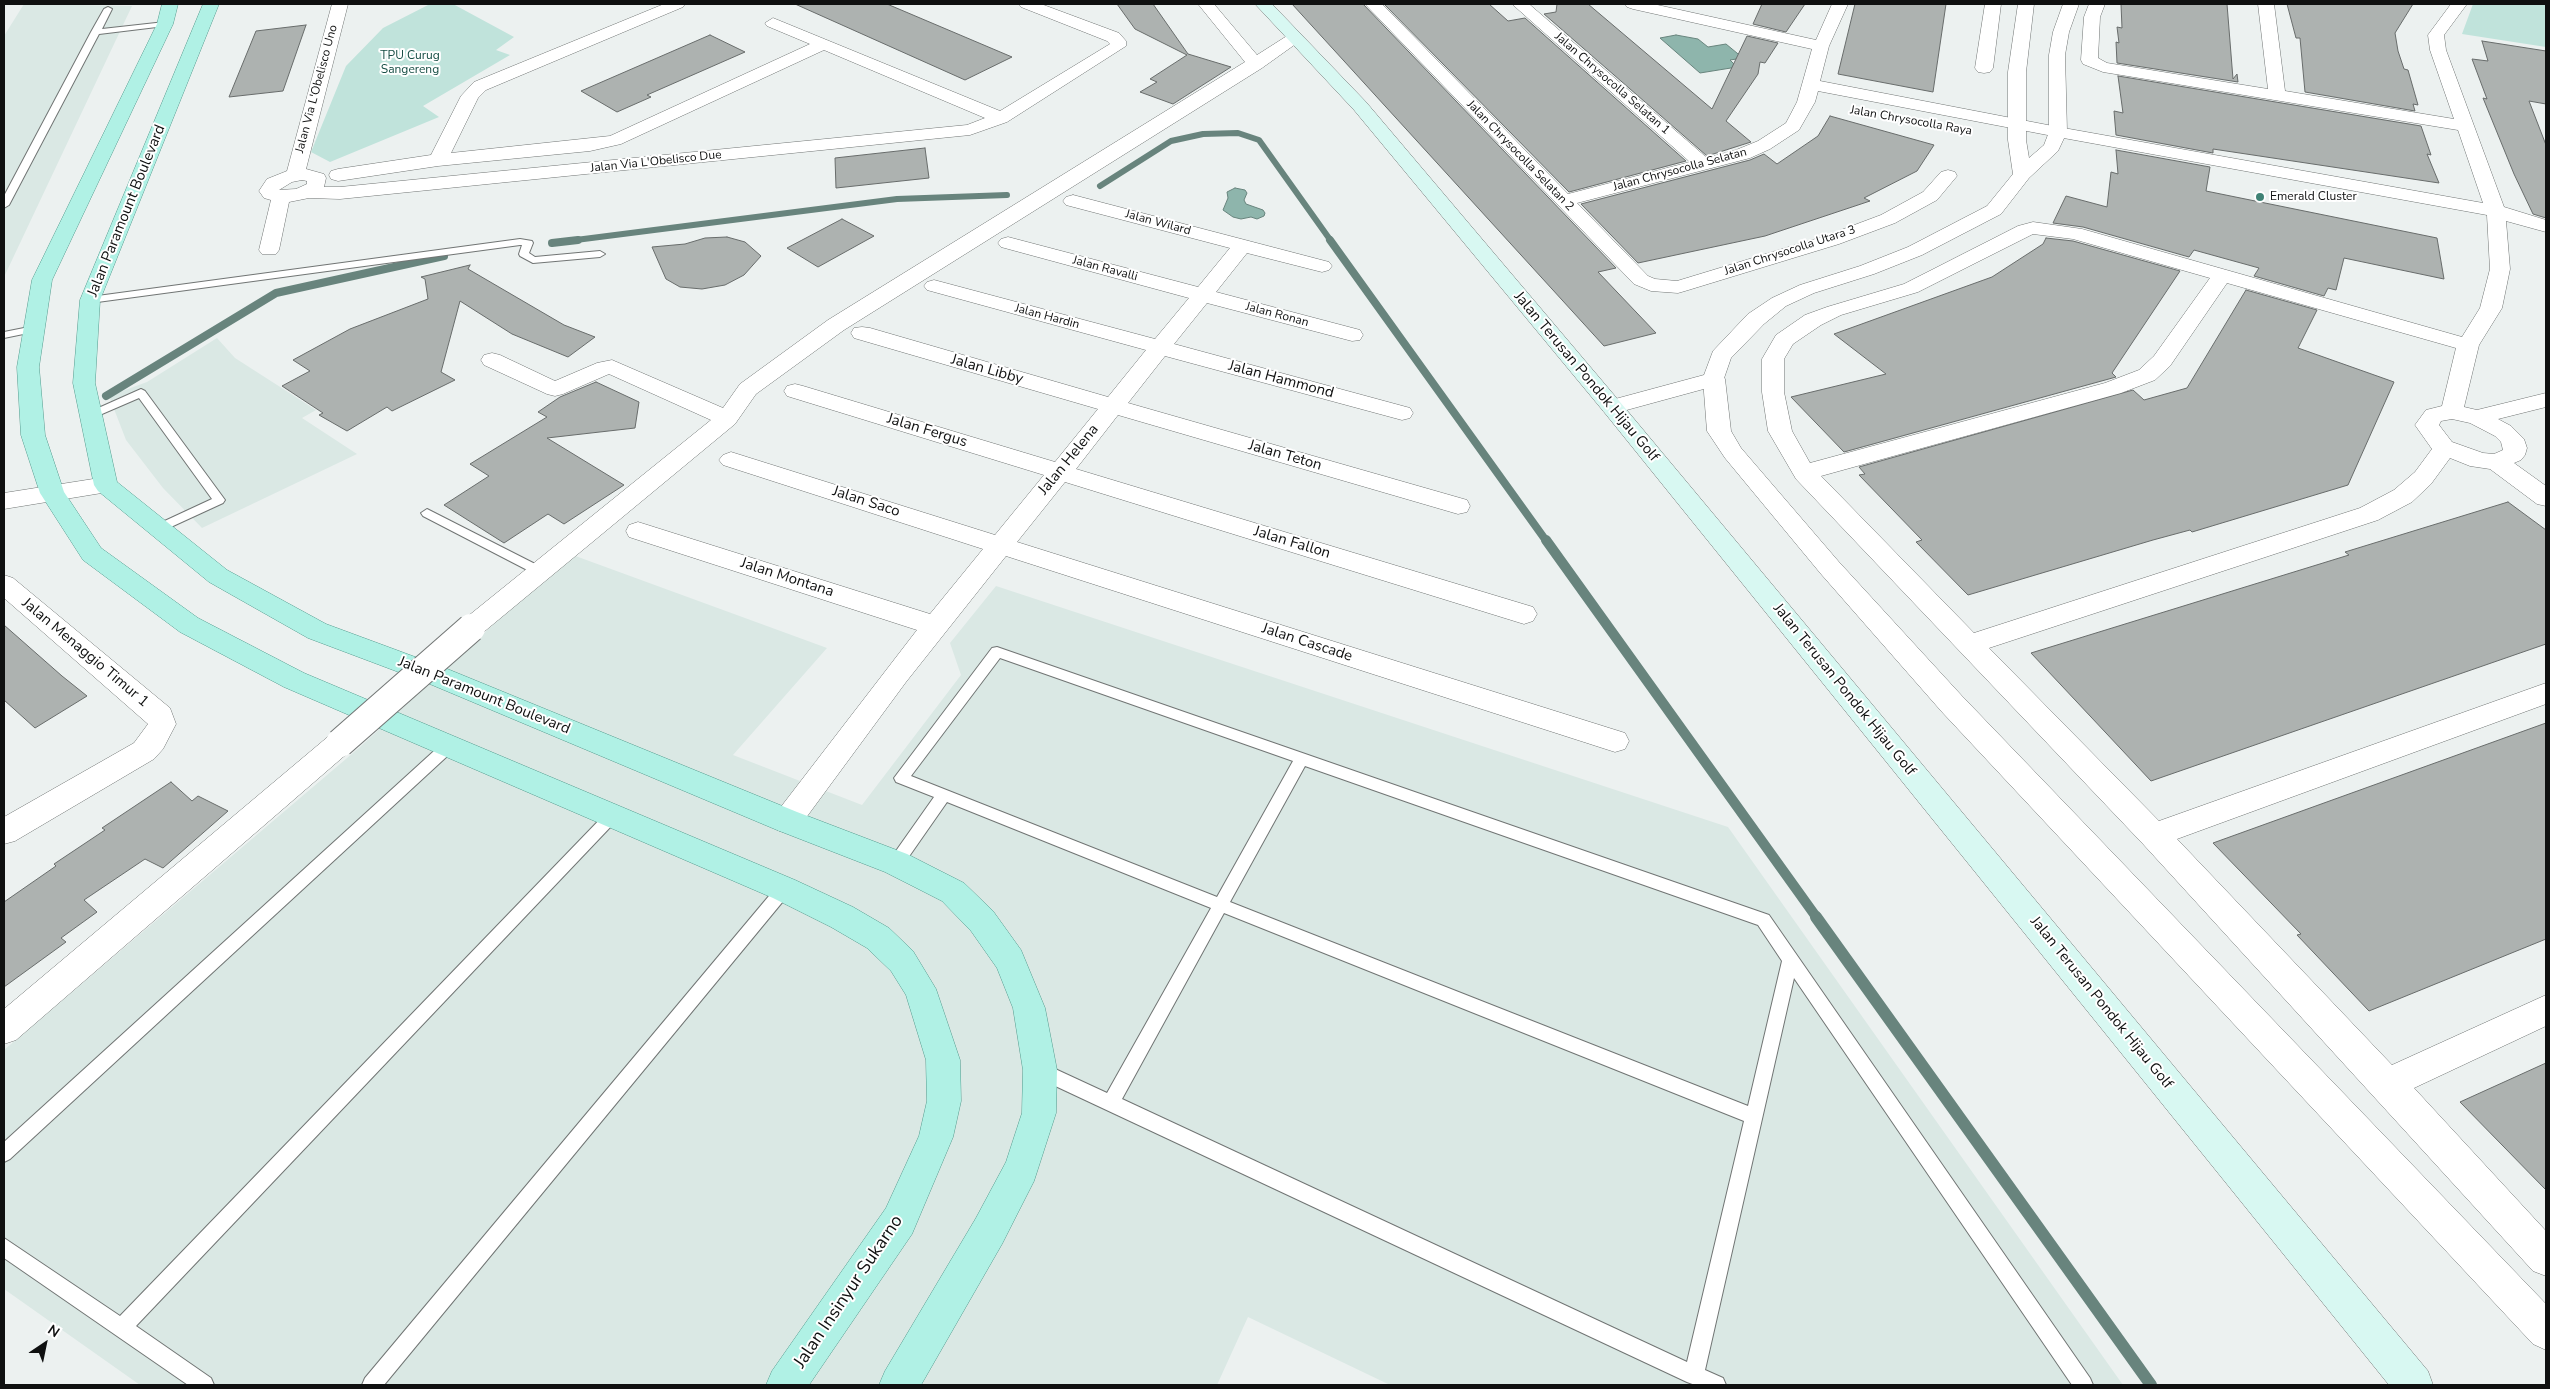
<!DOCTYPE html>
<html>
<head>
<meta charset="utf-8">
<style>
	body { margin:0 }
	#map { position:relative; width:2550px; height:1389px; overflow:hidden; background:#ecf1f0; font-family:"Nunito Sans",sans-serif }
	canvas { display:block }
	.frame { position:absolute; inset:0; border:5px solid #0f1010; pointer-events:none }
	.north { position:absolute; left:20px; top:1319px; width:50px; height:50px; -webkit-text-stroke:4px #fff; paint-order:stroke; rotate:34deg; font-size:14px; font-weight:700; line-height:20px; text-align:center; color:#0f1010 }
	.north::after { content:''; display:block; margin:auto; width:18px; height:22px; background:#0f1010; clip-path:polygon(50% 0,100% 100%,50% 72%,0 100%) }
</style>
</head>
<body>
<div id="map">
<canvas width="2550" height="1389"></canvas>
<div class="frame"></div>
<div class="north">N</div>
</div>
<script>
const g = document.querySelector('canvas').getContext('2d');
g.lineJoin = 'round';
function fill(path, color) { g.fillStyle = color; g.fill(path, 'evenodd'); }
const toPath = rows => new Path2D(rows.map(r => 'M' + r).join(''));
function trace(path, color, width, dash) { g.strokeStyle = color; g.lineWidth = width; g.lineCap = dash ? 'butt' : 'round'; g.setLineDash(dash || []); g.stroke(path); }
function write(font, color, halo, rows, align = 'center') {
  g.font = font + ' "Nunito Sans",sans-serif'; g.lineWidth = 4; g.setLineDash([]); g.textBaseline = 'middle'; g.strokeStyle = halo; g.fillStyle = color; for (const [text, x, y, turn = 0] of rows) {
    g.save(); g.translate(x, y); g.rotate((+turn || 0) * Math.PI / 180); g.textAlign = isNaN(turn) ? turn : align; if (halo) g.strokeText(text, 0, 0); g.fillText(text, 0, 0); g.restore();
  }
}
const built = toPath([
	[24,4,132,6,4,277,4,36],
	[217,338,235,358,316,410,302,418,357,454,202,528,163,488,126,440,109,396,147,382],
	[570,554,827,648,733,755,862,805,961,675,950,643,996,586,1728,827,2123,1385,1390,1385,1248,1317,1217,1385,140,1385,4,1289,4,1050,360,747]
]);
const green = toPath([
	[430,4,453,4,514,37,496,50,510,55,423,106,439,117,330,162,311,152,346,66,383,28],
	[2473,4,2546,4,2546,47,2462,34]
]);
const water = toPath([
	[1676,35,1698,39,1708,47,1726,44,1743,58,1730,60,1737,67,1700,73,1660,38,1676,35],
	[1235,188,1245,190,1247,193,1244,200,1246,204,1263,210,1265,213,1264,216,1257,219,1251,217,1241,219,1233,217,1223,210,1228,198,1227,192,1235,188]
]);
const streamFar3 = toPath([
	[1100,186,1171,141,1203,134,1238,133,1259,140,1331,241],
	[568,241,897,199,1007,195]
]);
const streamFar2 = toPath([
	[1330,240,1547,542],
	[552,243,578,240],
	[106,396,276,293,444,256]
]);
const streamFar1 = toPath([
	[1546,540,1817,918]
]);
const stream = toPath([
	[1816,917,2151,1385]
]);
const building = toPath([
	[795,4,887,4,1012,57,965,80,795,4],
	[1117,4,1153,4,1188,54,1231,67,1173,104,1140,92,1157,82,1150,79,1187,55,1135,29,1117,4],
	[1292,4,1363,4,1616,268,1598,272,1656,333,1604,346,1292,4],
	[1384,4,1489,4,1508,21,1525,18,1686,161,1569,192,1384,4],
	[1557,4,1588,4,1712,109,1747,36,1778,43,1765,63,1760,62,1758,74,1726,121,1751,142,1707,156,1544,14,1556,12,1557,4],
	[1762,4,1805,4,1786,32,1753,24,1762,4],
	[1855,4,1946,4,1933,92,1838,74,1855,4],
	[2121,4,2227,4,2233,79,2237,74,2238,82,2117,63,2116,42,2119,43,2117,27,2122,28,2121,4],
	[2287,4,2413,4,2395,33,2398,51,2404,69,2408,70,2418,105,2413,104,2415,111,2305,92,2300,38,2296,38,2287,4],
	[306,25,283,91,229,97,256,31,306,25],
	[710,35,745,52,647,95,651,97,617,112,581,91,710,35],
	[2482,41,2546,51,2546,104,2529,101,2546,145,2546,218,2533,214,2514,174,2483,98,2487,99,2472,59,2488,61,2482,41],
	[2118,76,2421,126,2431,155,2427,154,2439,183,2213,149,2213,153,2116,135,2114,111,2123,113,2118,76],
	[1830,116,1934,145,1917,171,1864,198,1870,201,1765,236,1638,263,1581,204,1750,160,1764,154,1777,164,1818,136,1830,116],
	[925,148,929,178,836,188,835,158,925,148],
	[2116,150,2210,167,2206,191,2437,238,2444,279,2344,258,2336,290,2328,288,2324,296,2254,276,2259,268,2194,250,2189,257,2083,227,2053,223,2066,196,2107,207,2111,172,2118,174,2116,150],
	[842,219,874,236,818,267,787,248,842,219],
	[727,237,745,242,761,256,744,275,725,285,702,289,680,287,666,279,652,247,685,244,705,238,727,237],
	[2046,238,2073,241,2180,271,2112,373,2116,377,1844,452,1791,397,1886,374,1834,334,1992,277,2043,244,2046,238],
	[470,265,468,269,564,325,595,337,568,357,512,334,460,301,441,372,455,380,392,411,387,407,347,431,319,415,323,413,282,386,310,371,293,360,350,329,428,299,425,279,421,277,470,265],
	[2246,290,2317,310,2298,348,2394,382,2348,485,2192,532,2190,530,2153,540,1968,595,1916,542,1922,540,1859,475,1865,474,1859,467,2133,390,2144,400,2187,388,2246,290],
	[596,382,639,402,635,428,547,438,624,485,564,524,548,514,504,543,444,505,489,476,470,464,547,417,538,412,560,397,596,382],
	[2508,502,2546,530,2546,644,2151,781,2031,653,2349,555,2345,552,2508,502],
	[4,625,62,676,87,696,35,728,4,700,4,625],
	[2546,723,2546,939,2369,1011,2297,935,2301,934,2213,843,2546,723],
	[171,782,192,801,198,796,228,811,163,868,145,859,84,900,97,912,61,938,66,942,4,987,4,902,56,866,54,864,105,830,102,828,171,782],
	[2546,1063,2546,1190,2460,1102,2546,1063]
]);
const service = toPath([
	[108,7,112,9,102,29,165,22,169,24,165,26,99,34,9,205,4,208,4,196,91,32,104,9,108,7],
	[520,239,532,241,533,243,529,253,535,257,600,251,605,254,600,257,533,263,520,256,519,254,522,245,520,245,90,303,85,300,90,297,520,239],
	[34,326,38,327,38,331,4,338,4,332,34,326],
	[141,389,145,391,225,500,223,503,160,532,154,528,156,525,212,499,139,398,95,417,87,417,85,414,141,389],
	[427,509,543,568,545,571,539,576,535,574,423,516,421,513,427,509],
	[997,647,1769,915,2090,1378,2093,1385,2072,1385,1794,978,1705,1370,1723,1378,1726,1385,1695,1385,1687,1382,1034,1076,1032,1070,1034,1064,1040,1062,1107,1093,1211,908,947,802,901,868,896,869,891,868,888,863,891,858,934,797,896,782,894,778,992,648,997,647],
	[1000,658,1293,761,1217,897,911,776,1000,658],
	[1305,766,1758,925,1782,961,1748,1106,1230,902,1305,766],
	[1224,913,1744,1121,1687,1362,1122,1099,1224,913],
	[450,739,455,741,457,745,455,749,10,1159,4,1162,4,1142,445,741,450,739],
	[613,809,618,811,620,815,618,819,136,1326,211,1378,214,1385,188,1385,4,1258,4,1238,120,1316,608,811,613,809],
	[784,882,789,884,792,889,789,894,384,1385,362,1385,365,1378,779,884,784,882]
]);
const minor = toPath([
	[332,4,348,4,306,169,324,174,326,178,324,187,340,187,967,125,985,118,824,50,621,144,590,151,438,166,338,181,331,179,329,175,331,171,338,169,431,155,461,96,474,82,664,4,685,4,683,7,486,90,478,98,451,153,610,136,810,44,767,26,765,23,773,18,1000,111,1110,44,1107,41,1021,7,1019,4,1041,4,1119,33,1126,41,1126,46,1007,122,970,135,340,199,309,198,289,202,279,250,276,254,262,254,259,250,271,200,264,198,259,191,267,179,287,171,332,4],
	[302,180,307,181,307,184,296,189,279,190,292,182,302,180],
	[1198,4,1214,4,1257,55,1290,34,1296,33,1304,38,1262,68,844,330,756,394,735,424,480,635,471,638,462,635,458,628,462,621,711,420,609,374,563,394,555,396,547,394,484,365,481,360,484,355,492,353,500,355,555,381,597,363,612,360,723,408,740,384,828,320,1245,62,1198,4],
	[1365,4,1382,4,1568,194,1690,162,1512,4,1529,4,1707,158,1736,150,1758,141,1786,123,1797,102,1812,49,1633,9,1627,7,1625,4,1653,4,1816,40,1832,4,1848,4,1829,46,1820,81,2058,127,2483,203,2458,130,2103,72,2083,64,2081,60,2084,17,2089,4,2105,4,2100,17,2098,58,2107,63,2268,89,2258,4,2274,4,2285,91,2454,119,2430,50,2428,35,2451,4,2467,4,2444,35,2446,50,2504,207,2546,220,2546,232,2506,221,2510,269,2502,308,2479,345,2464,407,2477,410,2546,393,2546,407,2498,419,2511,426,2524,439,2527,448,2525,455,2521,460,2514,463,2546,486,2546,506,2537,504,2490,469,2470,466,2450,458,2431,484,2412,502,2378,520,1989,648,2159,821,2546,683,2546,704,2177,839,2392,1065,2546,995,2546,1026,2414,1088,2546,1231,2546,1276,2533,1271,2143,844,1796,479,1768,431,1762,392,1762,359,1776,335,1805,315,1827,307,1904,284,2018,226,2033,222,2082,229,2462,337,2480,308,2490,269,2487,215,2058,137,1818,91,1815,102,1799,130,1770,149,1750,158,1577,203,1648,276,1655,279,1677,281,1825,236,1881,215,1923,192,1941,172,1948,170,1955,172,1957,176,1937,200,1895,223,1839,244,1685,291,1678,293,1651,291,1634,284,1365,4],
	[2033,234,2073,239,2210,278,2154,356,2139,370,2105,383,1810,463,1792,431,1784,392,1784,359,1793,344,1821,325,1841,315,1918,292,2033,234],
	[2227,283,2456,348,2442,406,2426,410,2415,425,2432,449,2415,472,2394,490,2360,508,1974,633,1821,476,2121,393,2155,380,2170,366,2227,283],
	[2452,419,2470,423,2495,436,2501,442,2503,450,2494,454,2483,453,2452,442,2439,425,2441,421,2452,419],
	[1985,4,2001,4,1993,68,1990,72,1984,73,1978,72,1975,68,1985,4],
	[1073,195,1329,262,1332,266,1329,270,1322,272,1247,253,1216,292,1360,330,1363,335,1360,340,1352,341,1207,303,1174,344,1410,408,1413,413,1410,418,1402,420,1165,356,1128,403,1467,500,1470,506,1467,512,1458,514,1118,415,1076,469,1533,607,1537,614,1533,621,1524,624,1065,482,1017,542,1625,733,1629,741,1625,749,1615,752,1006,556,906,682,797,830,787,833,777,830,772,821,777,812,917,630,629,537,626,531,629,525,638,522,930,614,983,549,723,465,719,460,723,455,731,452,995,535,1044,475,787,396,784,391,787,386,795,384,803,386,1055,462,1098,409,854,338,851,333,854,328,862,327,870,328,1108,397,1146,350,927,290,924,286,927,282,934,280,1155,339,1189,298,1001,247,998,243,1001,239,1008,237,1198,287,1230,248,1066,205,1063,201,1066,197,1073,195],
	[1714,372,1722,374,1725,379,1731,431,1741,448,1839,562,1962,696,2546,1304,2546,1350,2533,1344,1942,712,1821,574,1725,458,1707,431,1703,379,1706,374,1714,372],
	[106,477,114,479,118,485,114,491,4,509,4,493,106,477],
	[4,575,13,578,170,708,176,724,163,749,154,759,15,841,4,844,4,817,134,743,148,724,4,598,4,575],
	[340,732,350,735,354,743,350,751,16,1040,4,1044,4,1009,330,735,340,732]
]);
const tertiary = toPath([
	[2018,4,2034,4,2026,72,2026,140,2029,158,2044,145,2049,132,2049,55,2053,32,2063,4,2079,4,2069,32,2065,55,2067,132,2058,151,2029,178,2001,214,1922,255,1874,274,1814,293,1786,306,1764,324,1731,358,1722,384,1612,414,1604,412,1601,407,1604,402,1704,375,1713,351,1748,314,1772,298,1800,285,1860,266,1908,247,1987,206,2013,174,2008,140,2008,72,2018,4]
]);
const secondary = toPath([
	[1255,4,1272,4,1366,102,1620,402,2428,1371,2433,1385,2389,1385,1604,412,1354,110,1255,4]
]);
const primary = toPath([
	[162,4,178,4,173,24,52,280,39,367,45,435,64,492,101,548,198,618,304,673,795,880,853,907,889,928,913,951,936,989,960,1060,961,1101,953,1137,912,1234,809,1385,766,1385,772,1371,886,1208,919,1136,927,1101,926,1060,906,995,891,971,867,948,831,927,773,898,284,687,180,632,83,560,40,493,21,435,17,367,32,280,157,24,162,4],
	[203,4,219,4,100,300,95,383,117,482,227,570,326,624,445,668,797,812,907,854,964,883,993,911,1021,950,1045,1008,1057,1070,1056,1113,1034,1181,1002,1244,921,1385,879,1385,885,1371,976,1218,1006,1162,1022,1113,1023,1070,1013,1008,997,968,971,931,942,901,885,872,777,830,425,682,308,638,209,582,98,491,94,485,73,383,80,300,203,4]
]);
const minorBridge = toPath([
	[340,743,471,628]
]);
const markers = [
	[2260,197,5,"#3f8275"]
];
const farParknames = [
	["TPU Curug",410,56],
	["Sangereng",410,70]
];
const farStreetnames = [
	["Jalan Chrysocolla Selatan 1",1612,84,41],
	["Jalan Via L'Obelisco Uno",317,89,-75],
	["Jalan Chrysocolla Raya",1911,121,10],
	["Jalan Chrysocolla Selatan 2",1520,156,46],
	["Jalan Via L'Obelisco Due",656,162,-6],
	["Jalan Chrysocolla Selatan",1680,170,-15],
	["Jalan Wilard",1158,223,15],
	["Jalan Chrysocolla Utara 3",1790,251,-18],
	["Jalan Ravalli",1105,269,15],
	["Jalan Ronan",1277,315,15],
	["Jalan Hardin",1047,317,15]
];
const farPoinames = [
	["Emerald Cluster",2270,197]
];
const streetNames = [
	["Jalan Paramount Boulevard",127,211,-68],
	["Jalan Libby",987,370,16],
	["Jalan Terusan Pondok Hijau Golf",1586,377,50],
	["Jalan Hammond",1281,380,15],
	["Jalan Fergus",927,431,17],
	["Jalan Teton",1285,456,16],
	["Jalan Helena",1069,460,-51],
	["Jalan Saco",866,502,18],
	["Jalan Fallon",1292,543,17],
	["Jalan Montana",787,578,18],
	["Jalan Cascade",1307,643,18],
	["Jalan Menaggio Timur 1",85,653,40],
	["Jalan Terusan Pondok Hijau Golf",1844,690,51],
	["Jalan Paramount Boulevard",484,696,22],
	["Jalan Terusan Pondok Hijau Golf",2101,1003,51]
];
const nearStreetnames = [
	["Jalan Insinyur Sukarno",849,1292,-56]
];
fill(built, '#dae8e4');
fill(green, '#c0e3db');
fill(water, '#8eb5ac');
trace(water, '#68847d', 1);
trace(streamFar3, '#68847d', 6);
trace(streamFar2, '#68847d', 8);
trace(streamFar1, '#68847d', 10);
trace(stream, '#68847d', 12);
fill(building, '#adb2b0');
trace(building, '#686c6b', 1);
trace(service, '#717574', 2);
trace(minor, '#717574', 1);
trace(tertiary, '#717574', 1);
trace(secondary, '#717574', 1);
trace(primary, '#569c8f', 1);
fill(service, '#fff');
fill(minor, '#fff');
fill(tertiary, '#fff');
fill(secondary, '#d8f8f2');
fill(primary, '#b0f1e5');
trace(minorBridge, '#717574', 30, []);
trace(minorBridge, '#fff', 28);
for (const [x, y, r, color] of markers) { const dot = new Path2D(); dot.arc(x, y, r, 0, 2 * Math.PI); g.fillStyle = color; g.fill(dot); trace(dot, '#fff', 2); }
write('12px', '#164d44', '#fff', farParknames);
write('12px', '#0f1010', '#fff', farStreetnames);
write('12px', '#0f1010', '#fff', farPoinames, 'left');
write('15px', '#0f1010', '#fff', streetNames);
write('18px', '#0f1010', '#fff', nearStreetnames);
</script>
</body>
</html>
